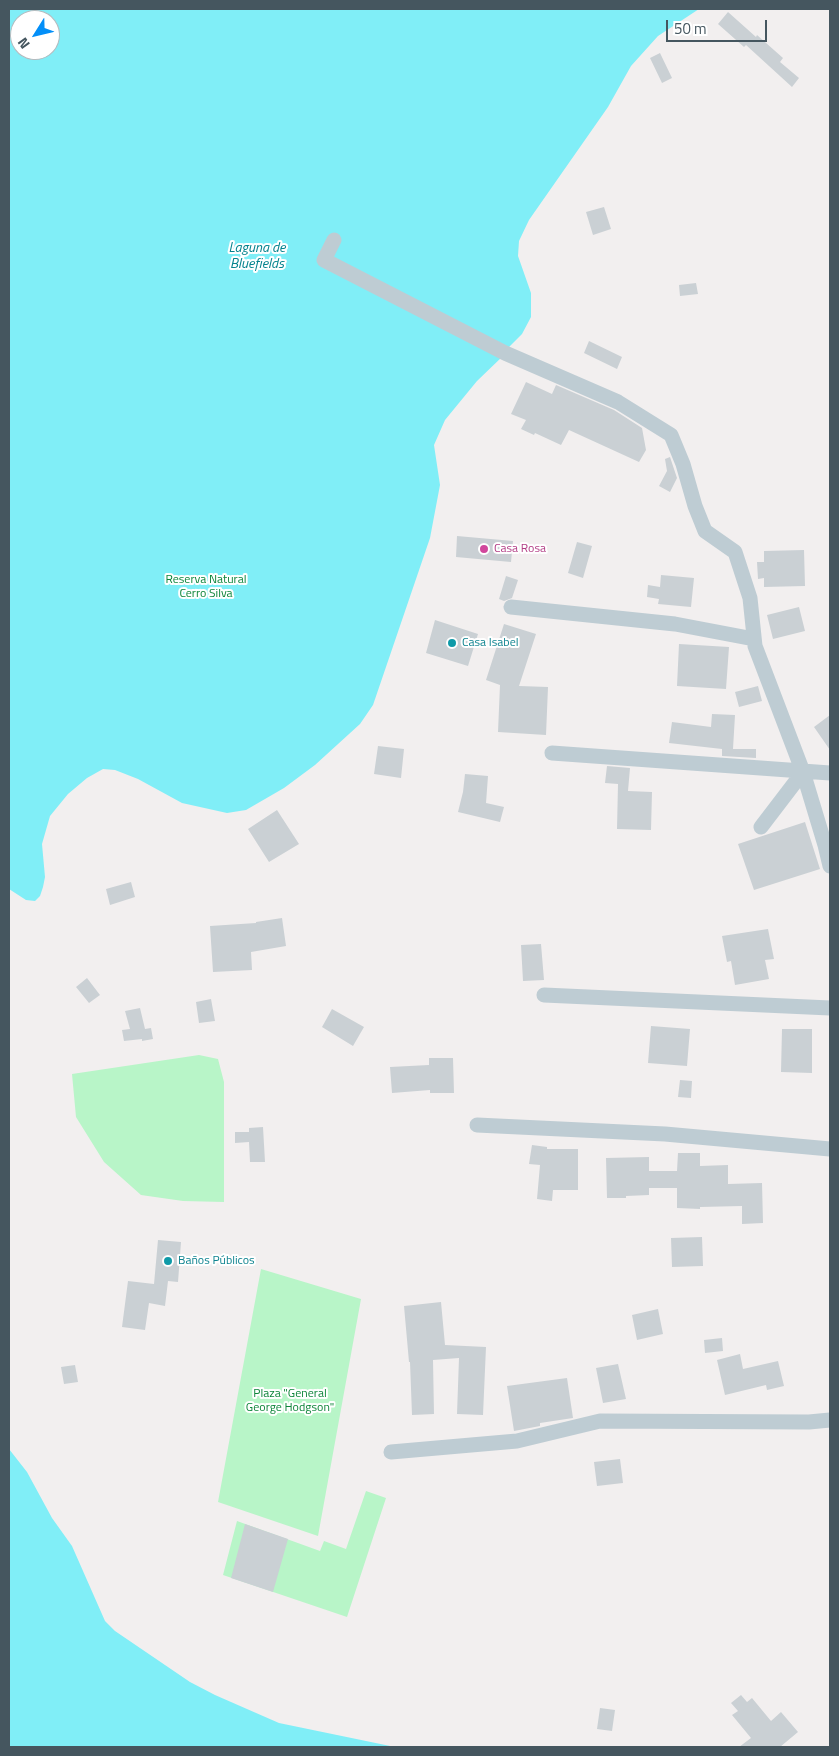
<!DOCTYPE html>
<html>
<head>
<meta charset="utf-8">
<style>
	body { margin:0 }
	#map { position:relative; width:839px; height:1756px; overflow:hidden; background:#f2efef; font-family:"Titillium Web",sans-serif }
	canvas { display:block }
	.frame { position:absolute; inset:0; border:10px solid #45565f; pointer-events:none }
	.north { position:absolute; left:10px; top:10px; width:50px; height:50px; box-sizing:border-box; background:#fff; border:1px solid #b5bbbf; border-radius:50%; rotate:234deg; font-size:14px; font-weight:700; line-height:20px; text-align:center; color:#45565f }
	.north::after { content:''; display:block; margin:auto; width:18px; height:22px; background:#038ff8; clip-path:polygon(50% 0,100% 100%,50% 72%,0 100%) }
	.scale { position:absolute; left:666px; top:20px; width:101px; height:22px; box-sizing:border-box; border:2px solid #45565f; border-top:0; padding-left:6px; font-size:15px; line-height:18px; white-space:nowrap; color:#45565f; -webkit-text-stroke:4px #fff; paint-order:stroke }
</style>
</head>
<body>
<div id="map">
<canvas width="839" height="1756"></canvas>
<div class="frame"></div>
<div class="north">N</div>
<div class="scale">50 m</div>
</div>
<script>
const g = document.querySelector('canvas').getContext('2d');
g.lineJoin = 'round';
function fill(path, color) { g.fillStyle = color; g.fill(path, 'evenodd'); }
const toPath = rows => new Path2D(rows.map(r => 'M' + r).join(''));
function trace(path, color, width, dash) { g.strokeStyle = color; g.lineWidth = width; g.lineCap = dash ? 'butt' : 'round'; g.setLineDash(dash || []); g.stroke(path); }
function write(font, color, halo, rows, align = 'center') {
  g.font = font + ' "Titillium Web",sans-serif'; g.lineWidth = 4; g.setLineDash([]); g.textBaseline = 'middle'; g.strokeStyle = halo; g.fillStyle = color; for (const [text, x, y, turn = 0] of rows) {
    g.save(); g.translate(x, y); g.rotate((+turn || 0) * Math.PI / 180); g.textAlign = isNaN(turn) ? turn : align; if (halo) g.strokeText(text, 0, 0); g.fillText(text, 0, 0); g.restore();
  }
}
const green = toPath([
	[199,1055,218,1059,224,1082,224,1202,183,1201,141,1195,104,1162,76,1117,72,1074],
	[261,1269,361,1299,318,1536,218,1502],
	[366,1491,386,1498,347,1617,223,1575,237,1521,320,1551,324,1541,346,1549]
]);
const water = toPath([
	[9,9,699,9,658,36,631,66,608,107,529,220,519,241,518,256,531,293,531,317,522,334,507,349,503,356,477,381,445,420,434,445,440,485,430,538,373,705,360,724,315,765,284,788,246,810,227,813,182,803,138,779,115,770,103,769,87,778,68,794,50,816,42,844,45,877,43,887,40,896,35,901,26,900,9,889],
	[20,20,50,20,50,50,20,50],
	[9,1449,27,1472,52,1518,72,1546,105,1621,115,1631,190,1682,215,1695,279,1723,395,1747,9,1747]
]);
const building = toPath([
	[728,12,756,37,757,35,783,58,780,62,799,78,792,87,746,45,744,47,718,24],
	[660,53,672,78,662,83,650,58],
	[604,207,611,229,593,235,586,212],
	[696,283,698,294,680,296,679,285],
	[589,341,622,357,617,369,584,353],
	[526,382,552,394,556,385,614,410,642,428,646,450,639,462,569,430,561,445,535,433,534,435,521,429,526,420,511,414],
	[670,457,677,478,670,492,659,486,667,471,665,459],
	[457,536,513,541,511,562,456,557],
	[577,542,592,546,583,578,568,573],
	[804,550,805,586,764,587,764,578,758,579,757,562,764,562,764,551],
	[661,575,694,578,691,607,658,604,659,599,647,597,648,585,660,587],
	[506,576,518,580,512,598,504,601,499,599],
	[799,607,805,631,773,639,767,615],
	[435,620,478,634,468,666,426,653],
	[504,624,536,634,519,686,548,687,546,735,498,732,500,685,486,680],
	[679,644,729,647,726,689,677,686],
	[758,686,762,701,739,707,735,692],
	[712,714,735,715,733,749,756,749,756,758,722,756,722,749,669,743,672,722,711,727],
	[830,715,830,750,814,727],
	[378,746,404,749,401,778,374,774],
	[607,766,630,768,628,791,652,792,651,830,617,829,618,784,605,783],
	[465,774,488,776,486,803,504,807,500,822,458,812,463,792],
	[277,810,299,844,269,862,248,829],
	[805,822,820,869,754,890,738,844],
	[131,882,135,897,110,905,106,889],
	[282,918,286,946,251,952,252,970,213,972,210,926,256,923,256,922],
	[768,929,774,959,765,960,769,979,735,985,731,961,727,962,722,936],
	[541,944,544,980,523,981,521,945],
	[87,978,100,995,89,1003,76,987],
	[211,999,215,1021,199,1023,196,1002],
	[140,1008,145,1029,151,1028,153,1039,142,1041,142,1039,124,1041,122,1030,130,1029,125,1011],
	[332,1009,364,1027,353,1046,322,1027],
	[651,1026,690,1029,687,1066,648,1063],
	[782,1029,812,1029,812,1073,781,1072],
	[429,1058,453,1058,454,1093,430,1093,430,1090,392,1093,390,1067,429,1065],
	[680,1080,692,1081,691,1098,678,1097],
	[263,1127,265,1162,250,1162,249,1142,235,1143,235,1132,249,1132,249,1128],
	[532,1145,547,1147,547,1149,578,1149,578,1190,553,1190,552,1201,537,1199,540,1165,529,1164],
	[678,1153,700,1153,700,1166,728,1165,728,1184,762,1183,763,1223,742,1224,742,1206,700,1207,700,1209,677,1208,677,1188,649,1188,649,1195,626,1196,626,1198,607,1198,606,1158,649,1157,649,1171,677,1171],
	[702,1237,703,1266,672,1267,671,1238],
	[158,1240,181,1242,178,1282,168,1281,165,1306,149,1303,145,1330,122,1327,128,1281,154,1284],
	[441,1302,445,1345,486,1347,483,1415,457,1414,459,1358,433,1360,434,1414,412,1415,410,1362,409,1362,404,1306],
	[658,1309,663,1334,637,1340,632,1315],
	[722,1338,723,1351,705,1353,704,1340],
	[740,1354,743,1369,778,1361,784,1386,767,1390,766,1385,725,1395,717,1360],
	[618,1364,626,1399,603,1403,596,1368],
	[75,1365,78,1382,64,1384,61,1367],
	[567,1378,573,1418,540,1423,540,1426,514,1431,507,1386],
	[620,1459,623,1483,597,1486,594,1462],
	[245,1524,288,1539,273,1592,231,1578],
	[741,1695,747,1702,752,1698,771,1721,781,1712,798,1732,780,1747,739,1747,751,1738,732,1715,738,1711,731,1703],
	[600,1708,615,1710,612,1731,597,1729]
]);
const street = toPath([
	[334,240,324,260,505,353,618,402,671,435,683,464,695,506,705,531,735,552,750,598,755,646,803,772,825,845,830,866],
	[511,607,675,624,754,639],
	[552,753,830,773],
	[761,827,803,772],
	[544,995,830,1008],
	[477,1125,665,1134,830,1149],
	[391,1452,517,1441,600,1421,809,1422,830,1420]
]);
const markers = [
	[484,549,5,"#d1479c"],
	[452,643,5,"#0f9aa8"],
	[168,1261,5,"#0f9aa8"]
];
const hotelNames = [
	["Casa Rosa",494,549]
];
const parkNames = [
	["Reserva Natural",206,580],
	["Cerro Silva",206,594],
	["Plaza \"General",290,1394],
	["George Hodgson\"",290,1408]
];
const cultureNames = [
	["Casa Isabel",462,643],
	["Baños Públicos",178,1261]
];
const waterNames = [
	["Laguna de",257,249],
	["Bluefields",257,265]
];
fill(green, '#b8f5c8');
fill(water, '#80eef7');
fill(building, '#cad0d4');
trace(street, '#beccd3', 15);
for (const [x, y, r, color] of markers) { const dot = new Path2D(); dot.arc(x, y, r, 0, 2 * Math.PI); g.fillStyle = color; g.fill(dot); trace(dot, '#fff', 2); }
write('12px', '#b23c85', '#fff', hotelNames, 'left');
write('12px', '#0c8438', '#fff', parkNames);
write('12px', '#0d838f', '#fff', cultureNames, 'left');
write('italic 14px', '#04838e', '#fff', waterNames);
</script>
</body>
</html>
